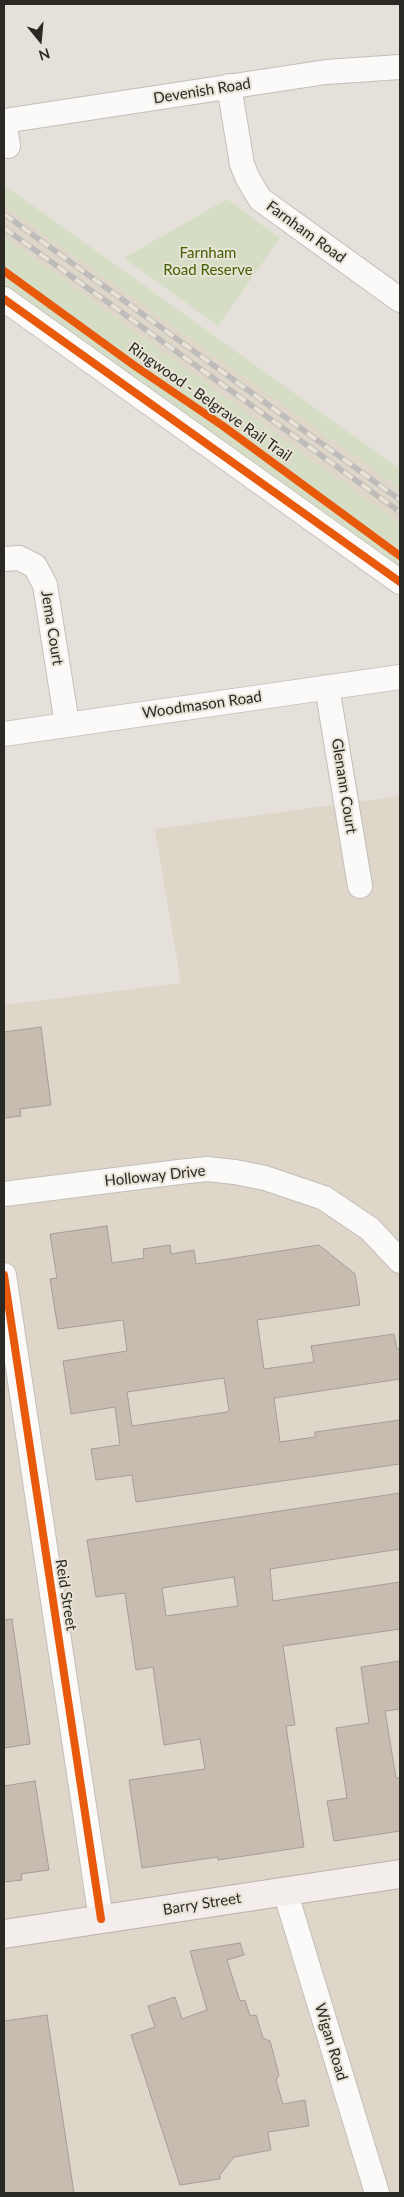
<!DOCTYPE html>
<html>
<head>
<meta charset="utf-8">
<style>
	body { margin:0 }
	#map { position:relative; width:404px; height:2197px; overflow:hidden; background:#e5e1da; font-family:Lato,sans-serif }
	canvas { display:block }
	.frame { position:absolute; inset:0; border:5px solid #2b2924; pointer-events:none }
	.north { position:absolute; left:15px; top:15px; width:50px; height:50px; -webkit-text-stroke:4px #e9e2d6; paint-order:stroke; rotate:163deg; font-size:14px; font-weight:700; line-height:20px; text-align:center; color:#2b2924 }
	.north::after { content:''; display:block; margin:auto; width:18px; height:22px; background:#2b2924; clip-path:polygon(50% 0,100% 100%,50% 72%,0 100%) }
</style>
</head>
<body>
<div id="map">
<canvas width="404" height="2197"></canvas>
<div class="frame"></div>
<div class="north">N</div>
</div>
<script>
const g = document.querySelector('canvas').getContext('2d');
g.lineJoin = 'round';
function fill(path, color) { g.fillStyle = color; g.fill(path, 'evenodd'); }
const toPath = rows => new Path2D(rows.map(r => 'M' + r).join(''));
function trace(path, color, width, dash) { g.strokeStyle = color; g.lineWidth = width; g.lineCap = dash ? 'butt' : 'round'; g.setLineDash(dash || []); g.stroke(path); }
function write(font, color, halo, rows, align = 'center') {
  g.font = font + ' Lato,sans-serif'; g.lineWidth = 4; g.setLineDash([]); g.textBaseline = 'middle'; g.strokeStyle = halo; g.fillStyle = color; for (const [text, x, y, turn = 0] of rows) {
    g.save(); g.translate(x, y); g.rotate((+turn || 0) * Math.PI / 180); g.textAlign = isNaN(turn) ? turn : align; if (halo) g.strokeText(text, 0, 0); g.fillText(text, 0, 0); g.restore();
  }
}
const built = toPath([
	[4,205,400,488,400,524,4,237],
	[400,796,400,2193,4,2193,4,1005,181,983,155,829]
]);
const green = toPath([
	[4,185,400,469,400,488,4,205],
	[227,199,280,238,218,326,124,258],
	[4,237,400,524,400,571,4,288]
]);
const building = toPath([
	[41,1027,51,1105,20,1109,21,1116,4,1118,4,1032,41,1027],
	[107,1226,112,1263,144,1258,143,1249,170,1245,171,1254,194,1250,196,1264,319,1245,355,1274,360,1305,257,1320,264,1369,314,1362,311,1346,394,1334,397,1349,400,1349,400,1379,274,1398,280,1442,315,1437,315,1432,400,1420,400,1464,136,1502,132,1475,96,1480,91,1449,120,1445,115,1407,71,1414,63,1361,127,1351,123,1320,58,1329,50,1279,57,1278,50,1234,107,1226],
	[224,1378,229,1410,227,1412,132,1426,127,1392,224,1378],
	[400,1493,400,1549,270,1569,273,1601,400,1582,400,1629,283,1646,295,1725,286,1726,304,1847,218,1860,218,1857,142,1868,129,1780,205,1769,200,1739,164,1745,153,1667,136,1670,125,1593,96,1597,87,1540,400,1493],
	[234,1577,238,1606,166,1616,162,1588,234,1577],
	[12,1619,30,1744,4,1748,4,1620,12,1619],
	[400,1661,400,1709,385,1711,396,1778,400,1778,400,1831,334,1841,327,1801,347,1798,336,1728,369,1723,361,1667,400,1661],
	[35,1781,49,1870,21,1874,22,1880,4,1882,4,1786,35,1781],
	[240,1943,244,1955,227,1960,240,2001,245,2000,250,2016,256,2015,263,2038,270,2041,279,2075,276,2080,283,2104,305,2100,309,2126,268,2132,271,2150,234,2157,220,2175,220,2179,180,2185,131,2035,155,2027,148,2006,175,1997,182,2019,207,2010,190,1951,240,1943],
	[47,2015,74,2193,4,2193,4,2021,47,2015]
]);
const minor = toPath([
	[229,86,242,164,247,177,260,199,400,300],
	[8,146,4,121,326,72,400,67],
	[4,299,400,582],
	[4,559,19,558,35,566,45,585,67,724],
	[327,687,360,886],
	[4,734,400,677],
	[4,1194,179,1172,207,1169,235,1172,265,1178,324,1198,370,1229,400,1261],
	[4,1275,101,1919],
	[285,1891,377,2193]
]);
const major = toPath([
	[4,1934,400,1874]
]);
const rail = toPath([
	[4,214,400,500],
	[4,228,400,512]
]);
const cycleway = toPath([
	[4,271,135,366,223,426,400,556],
	[4,299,400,582],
	[4,1275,101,1919]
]);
const streetNames = [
	["Devenish Road",202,91,-9],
	["Farnham Road",306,232,36],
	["Ringwood - Belgrave Rail Trail",210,402,35],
	["Jema Court",52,628,81],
	["Woodmason Road",202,705,-8],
	["Glenann Court",344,786,81],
	["Holloway Drive",155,1176,-6],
	["Reid Street",66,1595,81],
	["Barry Street",202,1904,-9],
	["Wigan Road",331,2042,73]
];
const parkNames = [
	["Farnham",208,253],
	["Road Reserve",208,270]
];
fill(built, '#ded6c9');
fill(green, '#d5dec5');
fill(building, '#c8bcb0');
trace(building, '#a29f9b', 1);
trace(minor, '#c2bfba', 26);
trace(major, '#bcb1ac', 30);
trace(minor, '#fbfaf9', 24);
trace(major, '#f3edec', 28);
trace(rail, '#bdbcba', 5.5);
trace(rail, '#e9e2d6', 4, [11]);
trace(cycleway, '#e8590c', 8);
write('15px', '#2b2924', '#e9e2d6', streetNames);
write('15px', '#406202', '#e9e2d6', parkNames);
</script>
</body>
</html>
